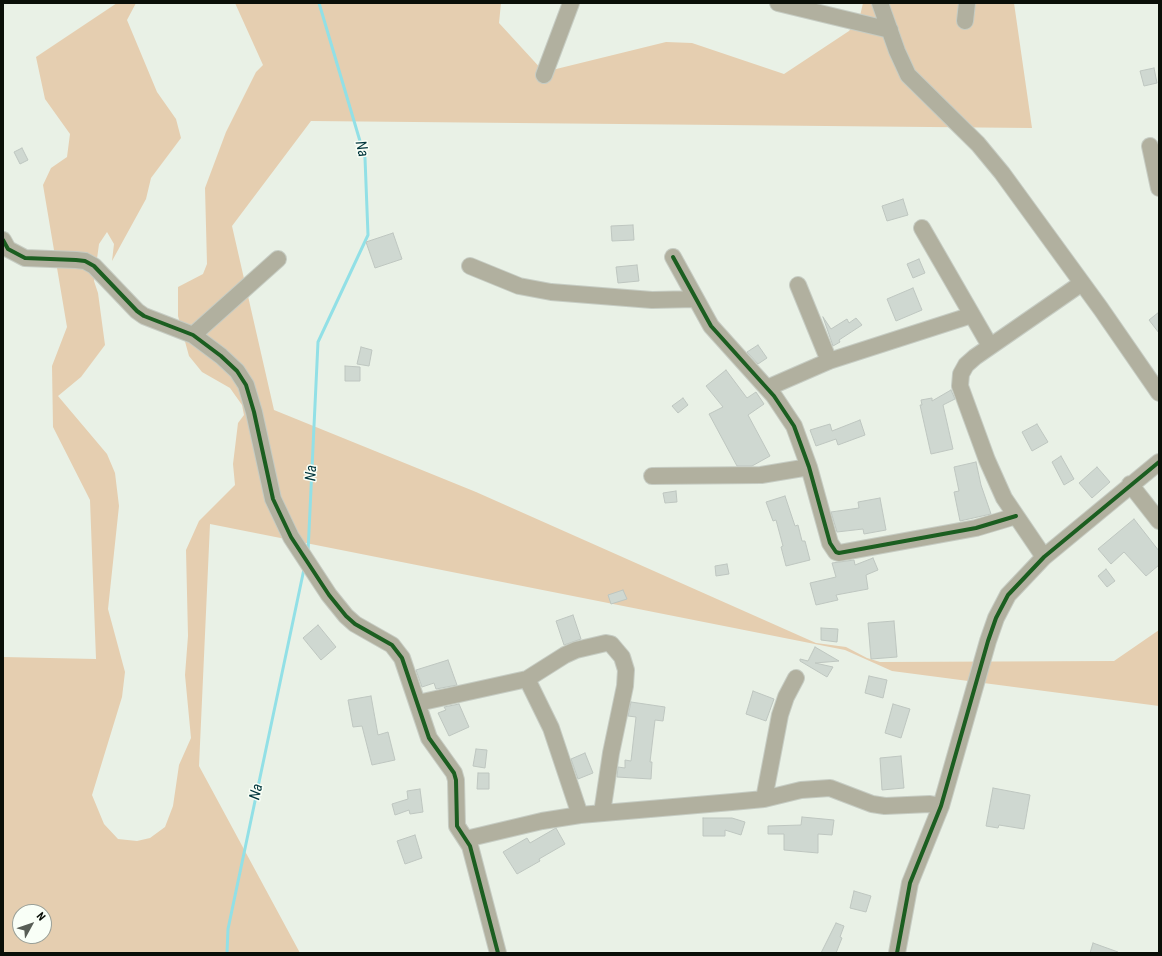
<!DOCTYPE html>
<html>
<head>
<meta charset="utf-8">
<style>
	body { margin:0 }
	#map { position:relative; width:1162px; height:956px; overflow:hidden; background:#e9f1e6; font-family:"Roboto Condensed",sans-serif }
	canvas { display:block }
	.frame { position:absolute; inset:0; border:4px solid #0a0f08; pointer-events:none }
	.north { position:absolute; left:12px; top:904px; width:40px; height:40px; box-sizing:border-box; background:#f9fff7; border:1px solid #999f97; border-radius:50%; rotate:50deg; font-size:11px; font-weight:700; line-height:16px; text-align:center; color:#0a0f08 }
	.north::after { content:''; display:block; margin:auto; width:14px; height:18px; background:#585e56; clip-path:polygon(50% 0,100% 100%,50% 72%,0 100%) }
</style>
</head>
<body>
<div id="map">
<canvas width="1162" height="956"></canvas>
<div class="frame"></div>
<div class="north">N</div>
</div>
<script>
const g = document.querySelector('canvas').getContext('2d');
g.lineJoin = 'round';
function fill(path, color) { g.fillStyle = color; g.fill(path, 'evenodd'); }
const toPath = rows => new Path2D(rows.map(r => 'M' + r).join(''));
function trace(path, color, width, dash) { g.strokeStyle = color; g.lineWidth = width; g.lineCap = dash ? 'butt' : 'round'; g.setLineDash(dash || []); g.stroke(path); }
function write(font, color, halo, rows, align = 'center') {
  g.font = font + ' "Roboto Condensed",sans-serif'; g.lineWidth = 3; g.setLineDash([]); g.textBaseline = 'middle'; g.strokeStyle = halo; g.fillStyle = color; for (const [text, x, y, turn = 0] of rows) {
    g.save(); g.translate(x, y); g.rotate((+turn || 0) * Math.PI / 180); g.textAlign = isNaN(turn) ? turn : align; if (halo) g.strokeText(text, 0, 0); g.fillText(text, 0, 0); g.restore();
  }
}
const green = toPath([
	[117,3,136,3,127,20,157,92,176,119,181,138,151,178,146,199,112,261,114,244,107,232,99,244,94,281,98,293,105,345,81,377,58,396,107,454,115,473,119,506,108,609,125,672,122,697,92,795,104,824,118,839,137,841,150,838,165,827,173,806,179,765,191,738,185,675,188,636,186,550,199,521,235,485,233,464,238,423,244,415,242,405,230,388,202,372,189,356,178,316,178,287,203,274,207,264,205,188,226,132,256,72,263,65,235,3,501,3,499,23,544,72,666,42,692,43,784,74,849,31,860,16,863,3,1014,3,1032,128,311,121,232,226,274,410,476,492,816,643,846,647,867,658,880,662,1114,661,1159,630,1159,706,892,671,845,650,210,524,199,766,300,953,3,953,3,657,96,659,90,500,53,427,52,366,67,327,43,185,51,168,67,157,70,134,45,99,36,57],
	[20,912,44,912,44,936,20,936]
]);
const stream = toPath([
	[308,552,318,342,368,235,365,158,319,3],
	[227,953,228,929,304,569]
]);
const building = toPath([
	[1154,68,1157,83,1144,86,1140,71,1154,68],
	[22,148,28,160,20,164,14,152,22,148],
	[903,199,908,215,887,221,882,206,903,199],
	[633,225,634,240,612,241,611,226,633,225],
	[393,233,402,259,375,268,366,242,393,233],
	[919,259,925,273,913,278,907,264,919,259],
	[637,265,639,281,618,283,616,267,637,265],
	[913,288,922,310,896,321,887,299,913,288],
	[1159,312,1159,333,1149,320,1159,312],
	[823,317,831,329,847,319,849,323,856,318,862,325,839,340,840,342,833,346,823,317],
	[758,345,767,358,758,364,747,352,758,345],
	[361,347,372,350,369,366,357,364,361,347],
	[345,366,360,367,360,381,345,381,345,366],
	[726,370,747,398,756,392,764,404,748,415,770,456,752,466,737,466,709,414,723,407,706,386,726,370],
	[951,390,955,399,943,405,953,449,931,454,920,405,922,405,921,400,932,398,932,401,951,390],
	[683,398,688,405,678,413,672,406,683,398],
	[860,420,865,435,838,445,836,439,816,446,810,430,830,424,832,431,860,420],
	[1037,424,1048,442,1032,451,1022,432,1037,424],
	[1061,456,1074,479,1064,485,1052,462,1061,456],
	[976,462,981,485,991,514,960,521,954,492,959,491,954,467,976,462],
	[1097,467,1110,482,1092,498,1079,483,1097,467],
	[676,491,677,502,665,503,663,493,676,491],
	[785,496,795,526,798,525,802,541,805,541,810,560,786,566,781,547,783,546,776,520,773,521,766,502,785,496],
	[880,498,886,530,864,534,863,529,837,532,831,512,859,508,858,502,880,498],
	[1134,519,1159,551,1159,565,1146,576,1124,552,1111,564,1098,549,1134,519],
	[873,558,878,570,866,575,868,589,836,595,838,600,816,605,810,583,836,577,832,563,854,560,855,565,873,558],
	[727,564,729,574,716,576,715,566,727,564],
	[1106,569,1115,581,1107,587,1098,576,1106,569],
	[623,590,627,599,611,604,608,595,623,590],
	[573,615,581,639,564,645,556,621,573,615],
	[894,621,897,657,871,659,868,623,894,621],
	[318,625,336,647,321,660,303,638,318,625],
	[821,628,838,629,837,642,821,640,821,628],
	[815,647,839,661,815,663,833,667,827,677,800,661,800,659,808,661,815,647],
	[448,660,457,685,436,689,434,683,422,687,416,670,448,660],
	[869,676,887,680,883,698,865,693,869,676],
	[753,691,774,699,766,721,746,714,753,691],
	[371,696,378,735,388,732,395,760,372,765,362,726,353,727,348,700,371,696],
	[631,702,665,707,663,721,655,720,650,762,652,762,651,779,617,777,618,767,625,768,625,760,631,761,636,717,628,716,631,702],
	[459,704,469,727,449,736,438,713,446,710,444,707,459,704],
	[893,704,910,709,901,738,885,733,893,704],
	[476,749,487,750,485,768,473,766,476,749],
	[585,753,593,773,578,779,571,759,585,753],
	[901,756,904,788,882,790,880,758,901,756],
	[478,773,489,773,489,789,477,789,478,773],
	[993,788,1030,795,1024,829,999,825,998,828,986,826,993,788],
	[420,789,423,812,410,814,409,810,395,815,392,804,408,799,407,791,420,789],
	[802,817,834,820,832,835,818,834,818,853,784,850,784,834,768,834,768,826,801,825,802,817],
	[703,818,732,818,745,822,741,835,725,830,725,836,703,836,703,818],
	[556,828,565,844,539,859,540,861,517,874,503,852,527,838,530,843,556,828],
	[415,835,422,858,405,864,397,841,415,835],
	[854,891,871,896,866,912,850,908,854,891],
	[836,923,844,926,840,937,842,938,836,953,821,953,836,923],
	[1093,943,1118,952,1118,953,1090,953,1093,943]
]);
const minor = toPath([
	[778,3,890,30],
	[880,3,897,51,908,75,978,144,1002,173,1101,309,1159,393],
	[965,21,967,3],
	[544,75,571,3],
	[1150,146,1159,188],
	[922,228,990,346],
	[3,240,8,249,25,258,76,260,85,261,94,266,137,311,144,316,193,335,221,356,237,371,246,385,254,412,273,499,291,537,329,595,346,616,355,624,392,645,402,658,429,738,454,773,456,780,457,826,470,846,498,953],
	[673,257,711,326,774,396,794,426,809,467,830,543,836,552,839,553,976,528,1016,516],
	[470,266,519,286,551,292,652,300,696,299],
	[798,285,829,361],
	[193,335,278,259],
	[767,388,829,361,972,315],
	[652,476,761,475,809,467],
	[1130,484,1159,521],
	[1044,557,1004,498,987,460,960,386,961,374,966,365,975,357,1082,283],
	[527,679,551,728,580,815],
	[418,703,527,679,565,655,576,650,606,643,611,644,622,657,626,670,625,686,611,753,602,813],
	[764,799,780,715,786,697,796,678],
	[466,839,542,821,580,815,732,802,764,799,801,790,830,788,872,804,885,806,930,804,941,806],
	[897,953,910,883,941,806,988,641,996,618,1008,595,1044,557,1159,462]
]);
const cycleway = toPath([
	[3,240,8,249,25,258,76,260,85,261,94,266,137,311,144,316,193,335,221,356,237,371,246,385,254,412,273,499,291,537,329,595,346,616,355,624,392,645,402,658,429,738,454,773,456,780,457,826,470,846,498,953],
	[673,257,711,326,774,396,794,426,809,467,830,543,836,552,839,553,976,528,1016,516],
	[897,953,910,883,941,806,988,641,996,618,1008,595,1044,557,1159,462]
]);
const waterNames = [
	["Na",361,149,76],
	["Na",312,473,-87],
	["Na",257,792,-78]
];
fill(green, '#e5ceb0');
trace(stream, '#92e0e6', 3);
fill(building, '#cfd8d1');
trace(building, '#bec6c0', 1);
trace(minor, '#c6ccc3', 18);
trace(minor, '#b1b09f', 16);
trace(cycleway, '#1b5e20', 4);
write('italic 15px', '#00353b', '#f9fff7', waterNames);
</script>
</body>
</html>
